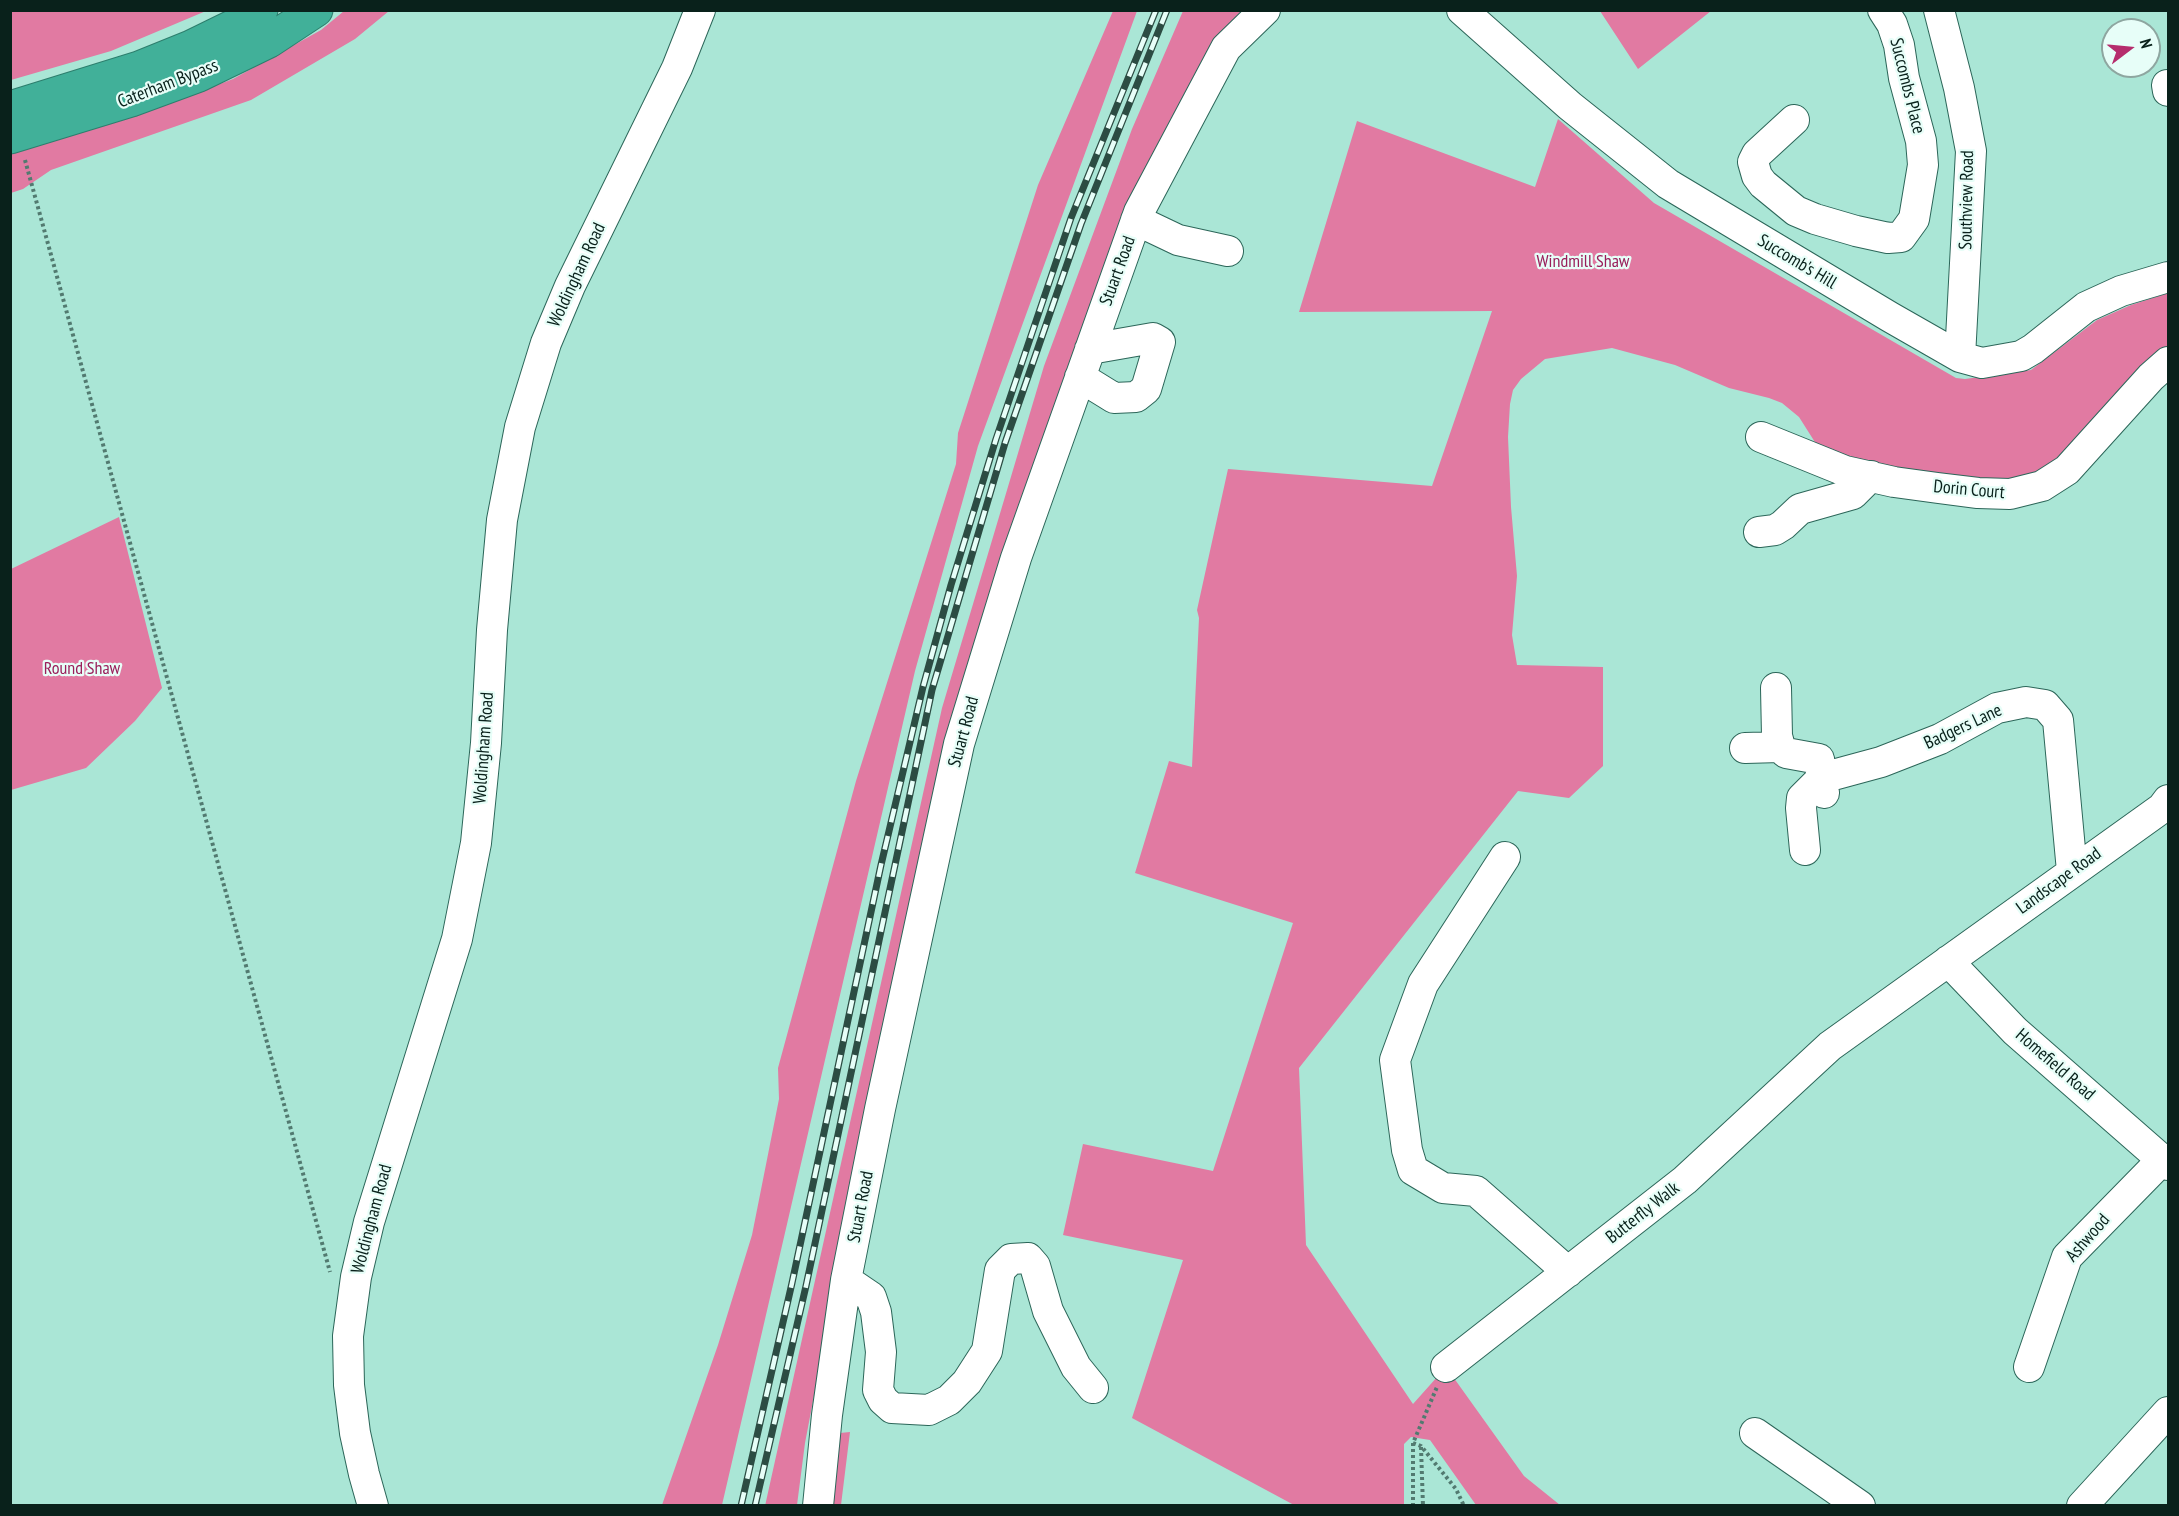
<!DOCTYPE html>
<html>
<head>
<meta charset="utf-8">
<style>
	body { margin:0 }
	#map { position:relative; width:2179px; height:1516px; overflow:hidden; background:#aae6d6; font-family:"PT Sans Narrow",sans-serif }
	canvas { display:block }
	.frame { position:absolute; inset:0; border:12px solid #09211b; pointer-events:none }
	.north { position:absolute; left:2101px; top:18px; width:60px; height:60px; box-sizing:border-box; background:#e7fef8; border:2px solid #8ea6a0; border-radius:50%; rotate:74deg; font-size:16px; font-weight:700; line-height:24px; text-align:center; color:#09211b }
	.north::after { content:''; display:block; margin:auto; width:21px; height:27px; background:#b52d6d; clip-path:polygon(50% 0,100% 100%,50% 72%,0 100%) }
</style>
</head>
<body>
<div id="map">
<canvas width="2179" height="1516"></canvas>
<div class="frame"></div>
<div class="north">N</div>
</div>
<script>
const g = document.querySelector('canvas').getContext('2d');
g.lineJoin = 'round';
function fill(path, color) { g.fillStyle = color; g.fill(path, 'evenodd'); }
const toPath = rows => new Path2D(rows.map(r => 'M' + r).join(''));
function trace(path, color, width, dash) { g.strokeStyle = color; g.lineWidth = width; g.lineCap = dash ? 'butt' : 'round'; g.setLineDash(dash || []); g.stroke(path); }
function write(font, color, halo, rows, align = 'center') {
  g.font = font + ' "PT Sans Narrow",sans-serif'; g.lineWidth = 4.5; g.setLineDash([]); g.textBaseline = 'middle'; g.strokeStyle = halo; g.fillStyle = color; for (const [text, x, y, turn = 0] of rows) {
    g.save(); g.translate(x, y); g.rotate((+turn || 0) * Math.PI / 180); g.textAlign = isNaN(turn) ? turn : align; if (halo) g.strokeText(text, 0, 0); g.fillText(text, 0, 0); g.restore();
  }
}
const forest = toPath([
	[11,10,206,10,206,11,111,51,11,80],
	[344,11,389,11,355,39,251,100,51,170,23,189,11,193,11,152,130,118,233,79,321,30],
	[1113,11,1137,11,978,446,915,671,722,1505,662,1505,718,1345,752,1235,779,1099,778,1068,856,781,956,464,958,433,1038,185],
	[1183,11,1242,11,1212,44,1127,212,990,592,922,861,851,1201,805,1443,797,1505,765,1506,942,708,1044,366,1132,129],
	[1600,11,1711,11,1638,69],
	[1558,119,1654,203,1956,378,1965,379,2031,370,2097,320,2131,305,2168,293,2168,349,2056,468,2016,484,1832,469,1799,417,1782,403,1769,398,1729,388,1675,365,1612,348,1545,359,1521,379,1513,390,1510,404,1508,437,1511,507,1517,576,1512,635,1517,665,1603,667,1603,766,1569,798,1518,791,1299,1068,1306,1245,1413,1404,1446,1367,1524,1476,1560,1505,1476,1505,1430,1440,1411,1437,1404,1444,1404,1505,1294,1505,1132,1418,1183,1260,1063,1235,1083,1144,1213,1171,1293,923,1135,873,1169,761,1192,767,1199,618,1197,610,1228,469,1432,486,1492,311,1299,312,1357,121,1535,187],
	[119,517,162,688,135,721,86,768,11,790,11,569],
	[850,1432,841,1505,820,1506,830,1434]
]);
const path = toPath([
	[25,160,330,1272],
	[1413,1443,1421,1446,1456,1489,1464,1506],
	[1421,1447,1423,1506],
	[1413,1506,1413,1443,1437,1387]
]);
const minor = toPath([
	[1462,10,1570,106,1668,184,1890,317,1960,357,1982,363,2021,356,2033,349,2086,307,2121,291,2168,277],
	[1939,10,1959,88,1971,151,1960,357],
	[2167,85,2168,91],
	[1794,120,1757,154,1753,162,1757,176,1763,184,1796,211,1815,219,1856,231,1888,238,1901,237,1914,219,1923,165,1921,141,1904,78,1899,45,1892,24,1883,10],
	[1136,220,1178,240,1228,251],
	[1080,377,1114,398,1136,397,1146,389,1160,342,1153,338,1090,349],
	[1761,437,1845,471,1894,482,1938,488,1978,493,2010,494,2042,486,2067,470,2151,377,2168,362],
	[1759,532,1775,530,1783,525,1800,509,1853,494,1871,476],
	[1776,688,1777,736,1780,747,1786,753,1819,759,1824,793],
	[1745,748,1780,747],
	[1805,850,1801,808,1802,798,1822,778,1881,762,1940,739,1997,708,2026,702,2045,705,2058,720,2072,871],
	[1505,857,1423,984,1395,1060,1407,1150,1413,1170,1443,1188,1476,1191,1568,1272],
	[1948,961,2015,1031,2168,1165],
	[846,1280,871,1297,876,1312,881,1352,878,1390,883,1400,892,1408,929,1410,949,1400,967,1382,987,1351,1000,1270,1011,1259,1028,1258,1035,1266,1048,1311,1076,1367,1093,1388],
	[1446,1367,1685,1180,1830,1046,2162,808,2168,800],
	[2029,1367,2067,1257,2163,1159],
	[1755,1433,1860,1506],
	[373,1506,364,1474,355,1433,349,1385,348,1336,356,1277,369,1222,457,939,476,843,486,743,492,630,502,520,520,427,546,343,570,286,677,68,700,10],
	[818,1506,827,1415,846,1280,880,1109,959,744,1016,558,1139,212,1226,48,1265,10],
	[2082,1506,2168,1412]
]);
const highway = toPath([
	[10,108,139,68,191,47,236,25,261,10],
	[10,137,131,100,199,75,269,41,316,10]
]);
const rail = toPath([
	[741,1506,792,1283,881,865,923,687,951,585,996,439,1071,218,1156,10],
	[755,1506,806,1286,932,690,1005,443,1081,224,1167,10]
]);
const streetNames = [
	["Caterham Bypass",168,84,-21],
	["Succombs Place",1907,86,76],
	["Southview Road",1967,200,-89],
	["Succomb's Hill",1797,262,31],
	["Stuart Road",1118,271,-70],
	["Woldingham Road",577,275,-65],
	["Dorin Court",1969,490,5],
	["Badgers Lane",1963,727,-25],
	["Stuart Road",964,732,-75],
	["Woldingham Road",484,748,-86],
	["Landscape Road",2059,881,-36],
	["Homefield Road",2055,1065,41],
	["Stuart Road",861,1207,-79],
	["Butterfly Walk",1643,1213,-38],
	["Woldingham Road",372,1219,-75],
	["Ashwood",2088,1238,-49]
];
const parkNames = [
	["Windmill Shaw",1583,262],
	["Round Shaw",82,669]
];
fill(forest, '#e17aa2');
trace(minor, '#2c6659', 32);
trace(highway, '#2d7e6d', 35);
trace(path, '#527a70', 4, [3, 3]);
trace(minor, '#fff', 30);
trace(highway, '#41b099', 33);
trace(rail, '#2c4c43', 7);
trace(rail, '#e7fef8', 4.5, [14]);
write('18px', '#09211b', '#e7fef8', streetNames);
write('18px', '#991e5a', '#e7fef8', parkNames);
</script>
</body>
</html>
